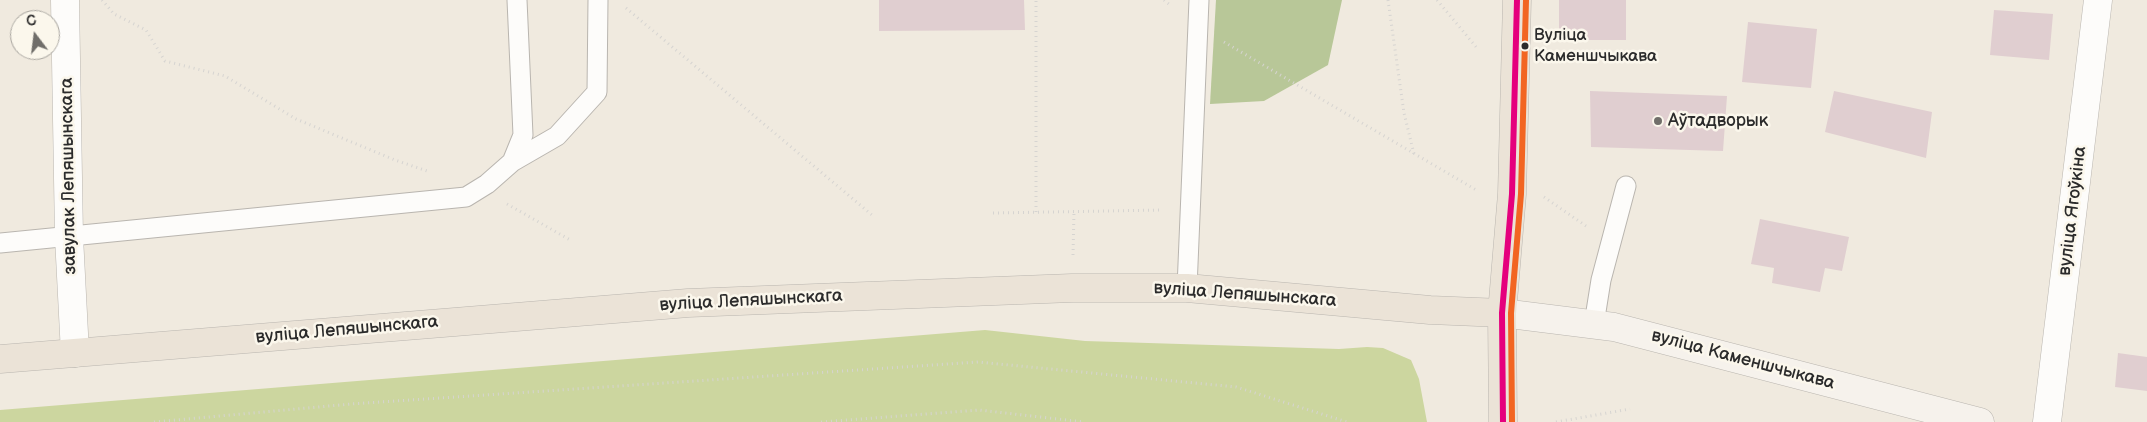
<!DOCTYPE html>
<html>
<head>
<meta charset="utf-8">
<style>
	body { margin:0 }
	#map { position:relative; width:2147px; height:422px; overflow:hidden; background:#f0eadf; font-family:"Balsamiq Sans",sans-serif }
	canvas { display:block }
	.north { position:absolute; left:10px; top:10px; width:50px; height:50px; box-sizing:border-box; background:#fbf7ec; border:1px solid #a8a59f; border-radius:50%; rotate:345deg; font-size:14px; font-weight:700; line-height:20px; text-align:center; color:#2b2b2b }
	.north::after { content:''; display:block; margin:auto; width:18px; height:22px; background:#706e6a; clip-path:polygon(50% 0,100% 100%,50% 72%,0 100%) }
</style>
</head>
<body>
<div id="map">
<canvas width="2147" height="422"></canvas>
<div class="north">С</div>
</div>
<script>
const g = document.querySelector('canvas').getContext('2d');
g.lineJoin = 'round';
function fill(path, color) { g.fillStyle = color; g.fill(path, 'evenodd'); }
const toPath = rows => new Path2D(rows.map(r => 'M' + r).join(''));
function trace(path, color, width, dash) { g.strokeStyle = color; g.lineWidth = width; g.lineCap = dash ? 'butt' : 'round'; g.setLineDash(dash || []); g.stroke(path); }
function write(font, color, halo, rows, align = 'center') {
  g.font = font + ' "Balsamiq Sans",sans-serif'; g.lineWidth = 5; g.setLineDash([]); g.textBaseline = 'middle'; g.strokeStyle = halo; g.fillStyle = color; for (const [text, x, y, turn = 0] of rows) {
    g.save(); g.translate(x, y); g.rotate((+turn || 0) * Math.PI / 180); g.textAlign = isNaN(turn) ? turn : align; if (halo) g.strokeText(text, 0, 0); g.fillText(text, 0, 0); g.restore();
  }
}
const green = toPath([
	[985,330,1085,341,1339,349,1367,347,1383,348,1411,360,1419,379,1427,422,0,422,0,410]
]);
const forest = toPath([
	[1216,0,1342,0,1328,65,1264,101,1210,104]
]);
const building = toPath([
	[879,0,1024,0,1025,30,879,31],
	[1559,0,1626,0,1626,40,1559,40],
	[1994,10,2053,14,2049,60,1990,55],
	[1748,22,1817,29,1811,88,1742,82],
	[1590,91,1727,96,1723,151,1591,147],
	[1834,91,1932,112,1926,158,1825,132],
	[1760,219,1849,237,1842,271,1825,268,1820,292,1772,283,1774,268,1751,264],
	[2118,353,2147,357,2147,391,2115,387]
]);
const path = toPath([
	[102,0,114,14,146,30,165,61,225,76,296,119,395,160,430,172],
	[1164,0,1171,6],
	[1388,0,1404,113,1414,154],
	[1437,0,1477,48],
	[626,8,872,215],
	[1224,42,1478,191],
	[1544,197,1586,226],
	[507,204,572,241],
	[1036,212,1036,0],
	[993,213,1163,210],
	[1073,255,1074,211],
	[154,422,351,404,978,362,1236,387,1347,422],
	[821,422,979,410,1084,422],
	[1556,422,1630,409]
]);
const lane = toPath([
	[512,162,557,136,597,92,598,0],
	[0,243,466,197,487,184,512,162,523,135,517,0],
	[1187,288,1199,0],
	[1594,324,1601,280,1626,186]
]);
const street = toPath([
	[65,0,69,237,75,353],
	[2047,422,2098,0]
]);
const secondary = toPath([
	[1502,313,1614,327,1980,422]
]);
const primary = toPath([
	[0,359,688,303,1072,288,1187,288,1430,310,1502,313],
	[1503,422,1502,313,1512,194,1517,0]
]);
const bus1 = toPath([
	[1503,422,1502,313,1512,194,1517,0]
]);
const bus2 = toPath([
	[1512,422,1511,313,1521,194,1526,0]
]);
const markers = [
	[1525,46,4.5,"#2b2b2b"],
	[1658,121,5,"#706e6a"]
];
const busNames = [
	["Вуліца",1534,36],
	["Каменшчыкава",1534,57]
];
const poiNames = [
	["Аўтадворык",1668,121]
];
const streetNames = [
	["завулак Лепяшынскага",69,176,-91],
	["вуліца Ягоўкіна",2073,211,-83],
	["вуліца Лепяшынскага",1245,295,4],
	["вуліца Лепяшынскага",751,301,-3],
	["вуліца Лепяшынскага",347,330,-5],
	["вуліца Каменшчыкава",1743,360,15]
];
fill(green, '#ccd69f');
fill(forest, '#b8c798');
fill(building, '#e0ced0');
trace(lane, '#b9b5af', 21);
trace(street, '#b9b5af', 29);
trace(secondary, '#b9b5af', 29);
trace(primary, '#b9b5af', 29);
trace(path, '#d6d4d1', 3, [1, 4]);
trace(lane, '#fdfcfa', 19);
trace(street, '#fdfcfa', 28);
trace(secondary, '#f6f2ec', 28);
trace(primary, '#ebe3d7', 28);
trace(bus1, '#e5007d', 6);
trace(bus2, '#f26522', 6);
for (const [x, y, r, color] of markers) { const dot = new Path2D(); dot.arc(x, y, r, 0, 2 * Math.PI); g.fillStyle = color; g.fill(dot); trace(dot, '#fbf7ec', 2); }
write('17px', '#2b2b2b', '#fbf7ec', busNames, 'left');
write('18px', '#2b2b2b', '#fbf7ec', poiNames, 'left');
write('18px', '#2b2b2b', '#fbf7ec', streetNames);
</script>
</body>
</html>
